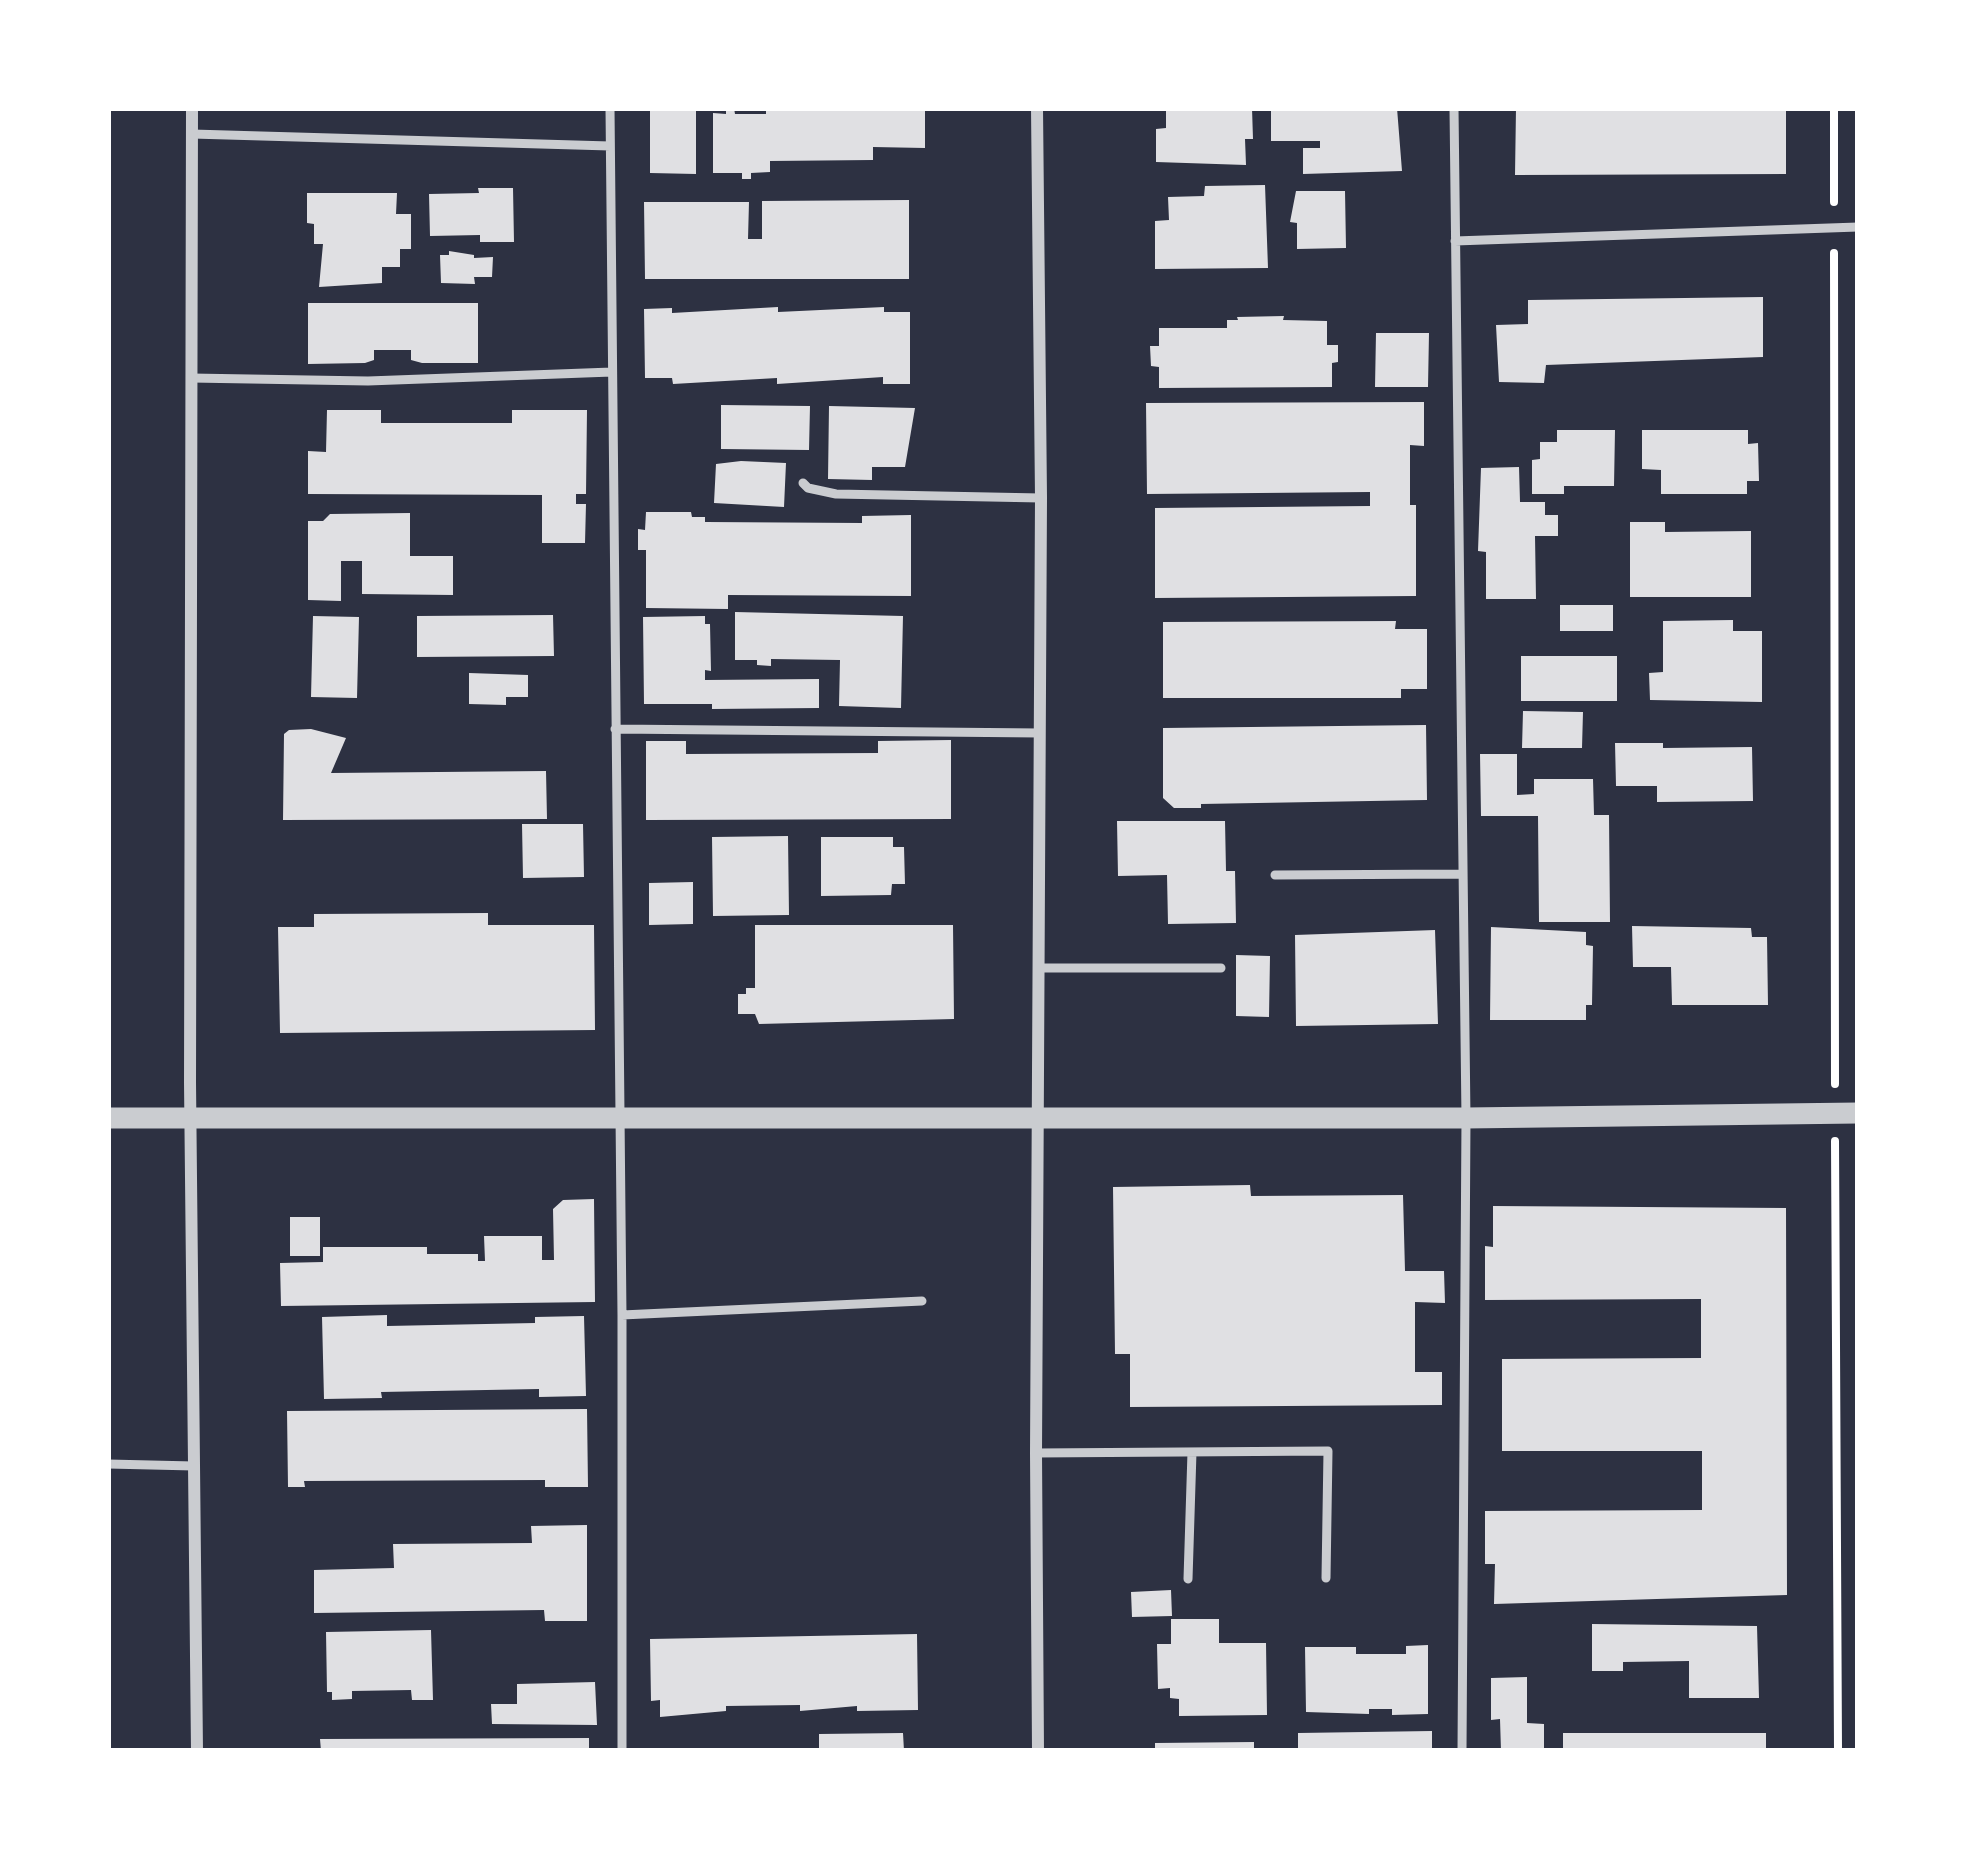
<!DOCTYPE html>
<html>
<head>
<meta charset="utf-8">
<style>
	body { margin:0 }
	#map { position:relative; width:1966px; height:1859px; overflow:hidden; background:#2d3142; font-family:"Public Sans",sans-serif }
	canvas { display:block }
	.frame { position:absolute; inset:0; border:111px solid #fff; pointer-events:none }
</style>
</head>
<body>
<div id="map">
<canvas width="1966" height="1859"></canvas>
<div class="frame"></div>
</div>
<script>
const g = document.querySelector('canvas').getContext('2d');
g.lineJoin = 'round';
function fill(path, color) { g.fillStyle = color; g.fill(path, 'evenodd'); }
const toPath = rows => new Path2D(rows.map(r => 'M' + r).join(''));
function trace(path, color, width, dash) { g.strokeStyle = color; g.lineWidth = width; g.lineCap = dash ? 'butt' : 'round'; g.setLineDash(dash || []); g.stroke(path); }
const building = toPath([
	[650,108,696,108,696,174,650,173],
	[734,108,735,114,766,114,766,108,925,108,925,148,873,147,873,160,770,161,770,172,751,173,751,179,742,179,742,173,713,173,713,113,726,114,726,109],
	[1166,108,1252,108,1253,139,1245,139,1246,165,1156,162,1156,129,1166,128],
	[1271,108,1397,108,1402,171,1303,174,1303,148,1320,148,1320,141,1271,141],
	[1516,108,1786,108,1786,174,1515,175],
	[1265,185,1268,268,1155,269,1155,221,1169,220,1168,197,1204,196,1205,186],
	[478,188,513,188,514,242,480,242,480,235,430,236,429,194,479,193],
	[1296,191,1345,191,1346,248,1297,249,1297,223,1290,222],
	[307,193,397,193,396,214,411,214,411,249,400,249,400,267,382,267,382,283,319,287,323,244,314,244,314,224,307,223],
	[909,200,909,279,645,279,644,202,749,202,748,239,762,239,762,201],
	[449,251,474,255,474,258,493,257,492,277,474,277,475,284,441,283,440,255,449,255],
	[1763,297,1763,357,1546,365,1544,383,1499,382,1496,325,1528,324,1528,300],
	[308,303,478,303,478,363,422,363,411,360,411,350,374,350,374,360,365,363,308,364],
	[778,307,778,312,884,307,884,312,910,312,910,384,883,384,883,377,777,384,777,378,673,384,672,378,645,378,644,309,672,308,672,313],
	[1284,316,1283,320,1327,321,1327,345,1338,345,1338,362,1332,363,1332,387,1159,388,1159,367,1151,366,1150,346,1159,346,1159,328,1227,328,1227,320,1238,320,1237,317],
	[1376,333,1429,333,1428,387,1375,387],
	[1424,402,1424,446,1410,445,1410,505,1416,505,1416,596,1155,598,1155,508,1370,506,1370,492,1147,494,1146,403],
	[721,405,810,406,809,450,721,449],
	[829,406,915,408,905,467,872,467,872,480,828,479],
	[327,410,381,410,381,423,512,423,512,410,587,410,586,494,576,494,576,504,586,504,585,543,542,543,542,495,308,494,308,451,326,452],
	[1557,430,1615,430,1614,486,1564,486,1564,494,1532,494,1532,460,1540,459,1540,442,1557,442],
	[1642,430,1748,430,1748,444,1758,443,1759,481,1747,481,1747,494,1661,494,1661,470,1642,469],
	[741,461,786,463,784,507,714,503,716,464],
	[1519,467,1520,502,1545,502,1545,515,1558,515,1558,536,1535,536,1536,599,1486,599,1486,552,1478,551,1481,468],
	[646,512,691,512,692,517,705,517,705,522,862,523,862,516,911,515,911,596,728,595,728,609,646,608,646,550,638,550,638,529,645,530],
	[410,513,410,556,453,556,453,595,362,594,362,561,341,561,341,601,308,600,308,521,323,521,330,514],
	[1630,522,1665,522,1665,532,1751,531,1751,597,1630,597],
	[1560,605,1613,605,1613,631,1560,631],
	[735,612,903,616,901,708,839,706,840,660,771,659,771,666,757,665,757,660,735,660],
	[553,615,554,656,417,657,417,616],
	[313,616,359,617,357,698,311,697],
	[705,616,705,624,710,624,711,671,705,670,705,680,819,679,819,708,712,709,712,704,644,704,643,617],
	[1733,620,1733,631,1762,631,1762,702,1650,700,1649,673,1663,672,1663,621],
	[1396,621,1395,629,1427,629,1427,689,1401,689,1401,698,1163,698,1163,622],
	[1521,656,1617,656,1617,701,1521,701],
	[469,673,528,675,528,697,506,697,506,705,469,704],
	[1523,711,1583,712,1582,748,1522,748],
	[1426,725,1427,800,1201,804,1201,808,1174,808,1163,798,1163,728],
	[311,729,346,738,331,773,546,771,547,819,283,820,284,734,289,730],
	[951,740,951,819,646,820,646,741,686,741,686,754,878,753,878,741],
	[1615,743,1663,743,1663,748,1752,747,1753,801,1657,802,1657,786,1616,786],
	[1480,754,1517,754,1517,795,1534,794,1534,779,1593,779,1594,815,1609,815,1610,922,1539,922,1538,816,1481,816],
	[1117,821,1225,821,1226,871,1235,871,1236,923,1168,924,1167,875,1118,876],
	[522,824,583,824,584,877,523,878],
	[788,836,789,915,713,916,712,837],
	[821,837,893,837,893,847,904,847,905,884,892,884,891,895,821,896],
	[693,882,693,924,649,925,649,883],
	[488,913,488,925,594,925,595,1030,280,1033,278,927,314,927,314,914],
	[755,925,953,925,954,1019,759,1024,755,1014,738,1014,738,994,746,994,746,988,755,988],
	[1632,926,1751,928,1752,937,1767,937,1768,1005,1672,1005,1671,967,1633,967],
	[1491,927,1586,932,1586,945,1593,946,1592,1005,1586,1005,1586,1020,1490,1020],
	[1435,930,1438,1024,1296,1026,1295,935],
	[1236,955,1270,956,1269,1017,1236,1016],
	[1250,1185,1251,1196,1403,1195,1405,1271,1444,1271,1445,1303,1415,1302,1415,1372,1442,1372,1442,1405,1130,1407,1130,1354,1115,1354,1113,1187],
	[594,1199,595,1302,281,1306,280,1263,323,1262,323,1247,427,1247,427,1254,478,1254,478,1261,485,1261,484,1236,542,1236,542,1260,554,1260,553,1209,563,1200],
	[1493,1206,1786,1208,1787,1595,1494,1604,1495,1564,1485,1564,1485,1511,1702,1510,1702,1451,1502,1451,1502,1359,1701,1358,1701,1299,1485,1300,1485,1246,1493,1247],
	[290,1217,320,1217,320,1256,290,1256],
	[387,1315,387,1326,535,1323,535,1317,584,1316,586,1396,539,1397,539,1389,381,1392,382,1398,324,1399,322,1317],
	[587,1409,588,1487,545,1487,545,1480,304,1481,305,1487,288,1487,287,1411],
	[587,1525,587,1621,545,1621,544,1610,314,1613,314,1570,394,1568,393,1544,532,1543,531,1526],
	[1171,1590,1172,1616,1132,1617,1131,1592],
	[1171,1619,1219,1619,1219,1643,1266,1643,1267,1715,1179,1716,1179,1699,1170,1698,1170,1688,1158,1689,1157,1644,1171,1644],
	[1592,1624,1757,1626,1759,1698,1689,1698,1689,1661,1623,1662,1623,1671,1592,1671],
	[431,1630,433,1700,412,1700,411,1690,352,1691,352,1699,332,1700,332,1692,327,1692,326,1632],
	[917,1634,918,1710,857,1711,857,1706,800,1711,800,1705,726,1706,726,1711,660,1717,660,1700,651,1701,650,1639],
	[1428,1645,1428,1714,1392,1715,1392,1709,1369,1709,1369,1714,1306,1712,1305,1647,1356,1647,1356,1654,1406,1654,1406,1646],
	[1527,1677,1527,1723,1544,1724,1544,1751,1501,1751,1500,1719,1491,1720,1491,1678],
	[595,1682,597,1725,492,1724,491,1704,517,1704,517,1684],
	[1432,1731,1432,1751,1298,1751,1298,1733],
	[903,1733,904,1751,819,1751,819,1734],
	[1563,1733,1766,1733,1766,1751,1563,1751],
	[589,1738,589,1751,321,1751,320,1739],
	[1254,1742,1254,1751,1155,1751,1155,1743]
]);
const path = toPath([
	[1834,108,1834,202],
	[1834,253,1835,1084],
	[1835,1141,1838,1751]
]);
const service = toPath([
	[610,108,622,1315,622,1751],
	[1454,108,1466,1118,1462,1751],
	[192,134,610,146],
	[1455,241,1858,227],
	[191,378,368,381,612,372],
	[803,483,808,488,836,494,1041,498],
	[615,729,1040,733],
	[1275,875,1462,874],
	[1041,968,1221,968],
	[622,1315,922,1301],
	[1036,1453,1328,1451,1326,1578],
	[108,1464,194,1466],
	[1188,1579,1192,1452]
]);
const minor = toPath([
	[192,108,190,1082,197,1751],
	[1037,108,1041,498,1036,1453,1038,1751]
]);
const tertiary = toPath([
	[108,1118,1466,1118,1858,1113]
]);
fill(building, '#e0e0e3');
trace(path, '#fff', 8);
trace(service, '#caccd0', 9);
trace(minor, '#caccd0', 12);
trace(tertiary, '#caccd0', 21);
</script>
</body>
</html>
